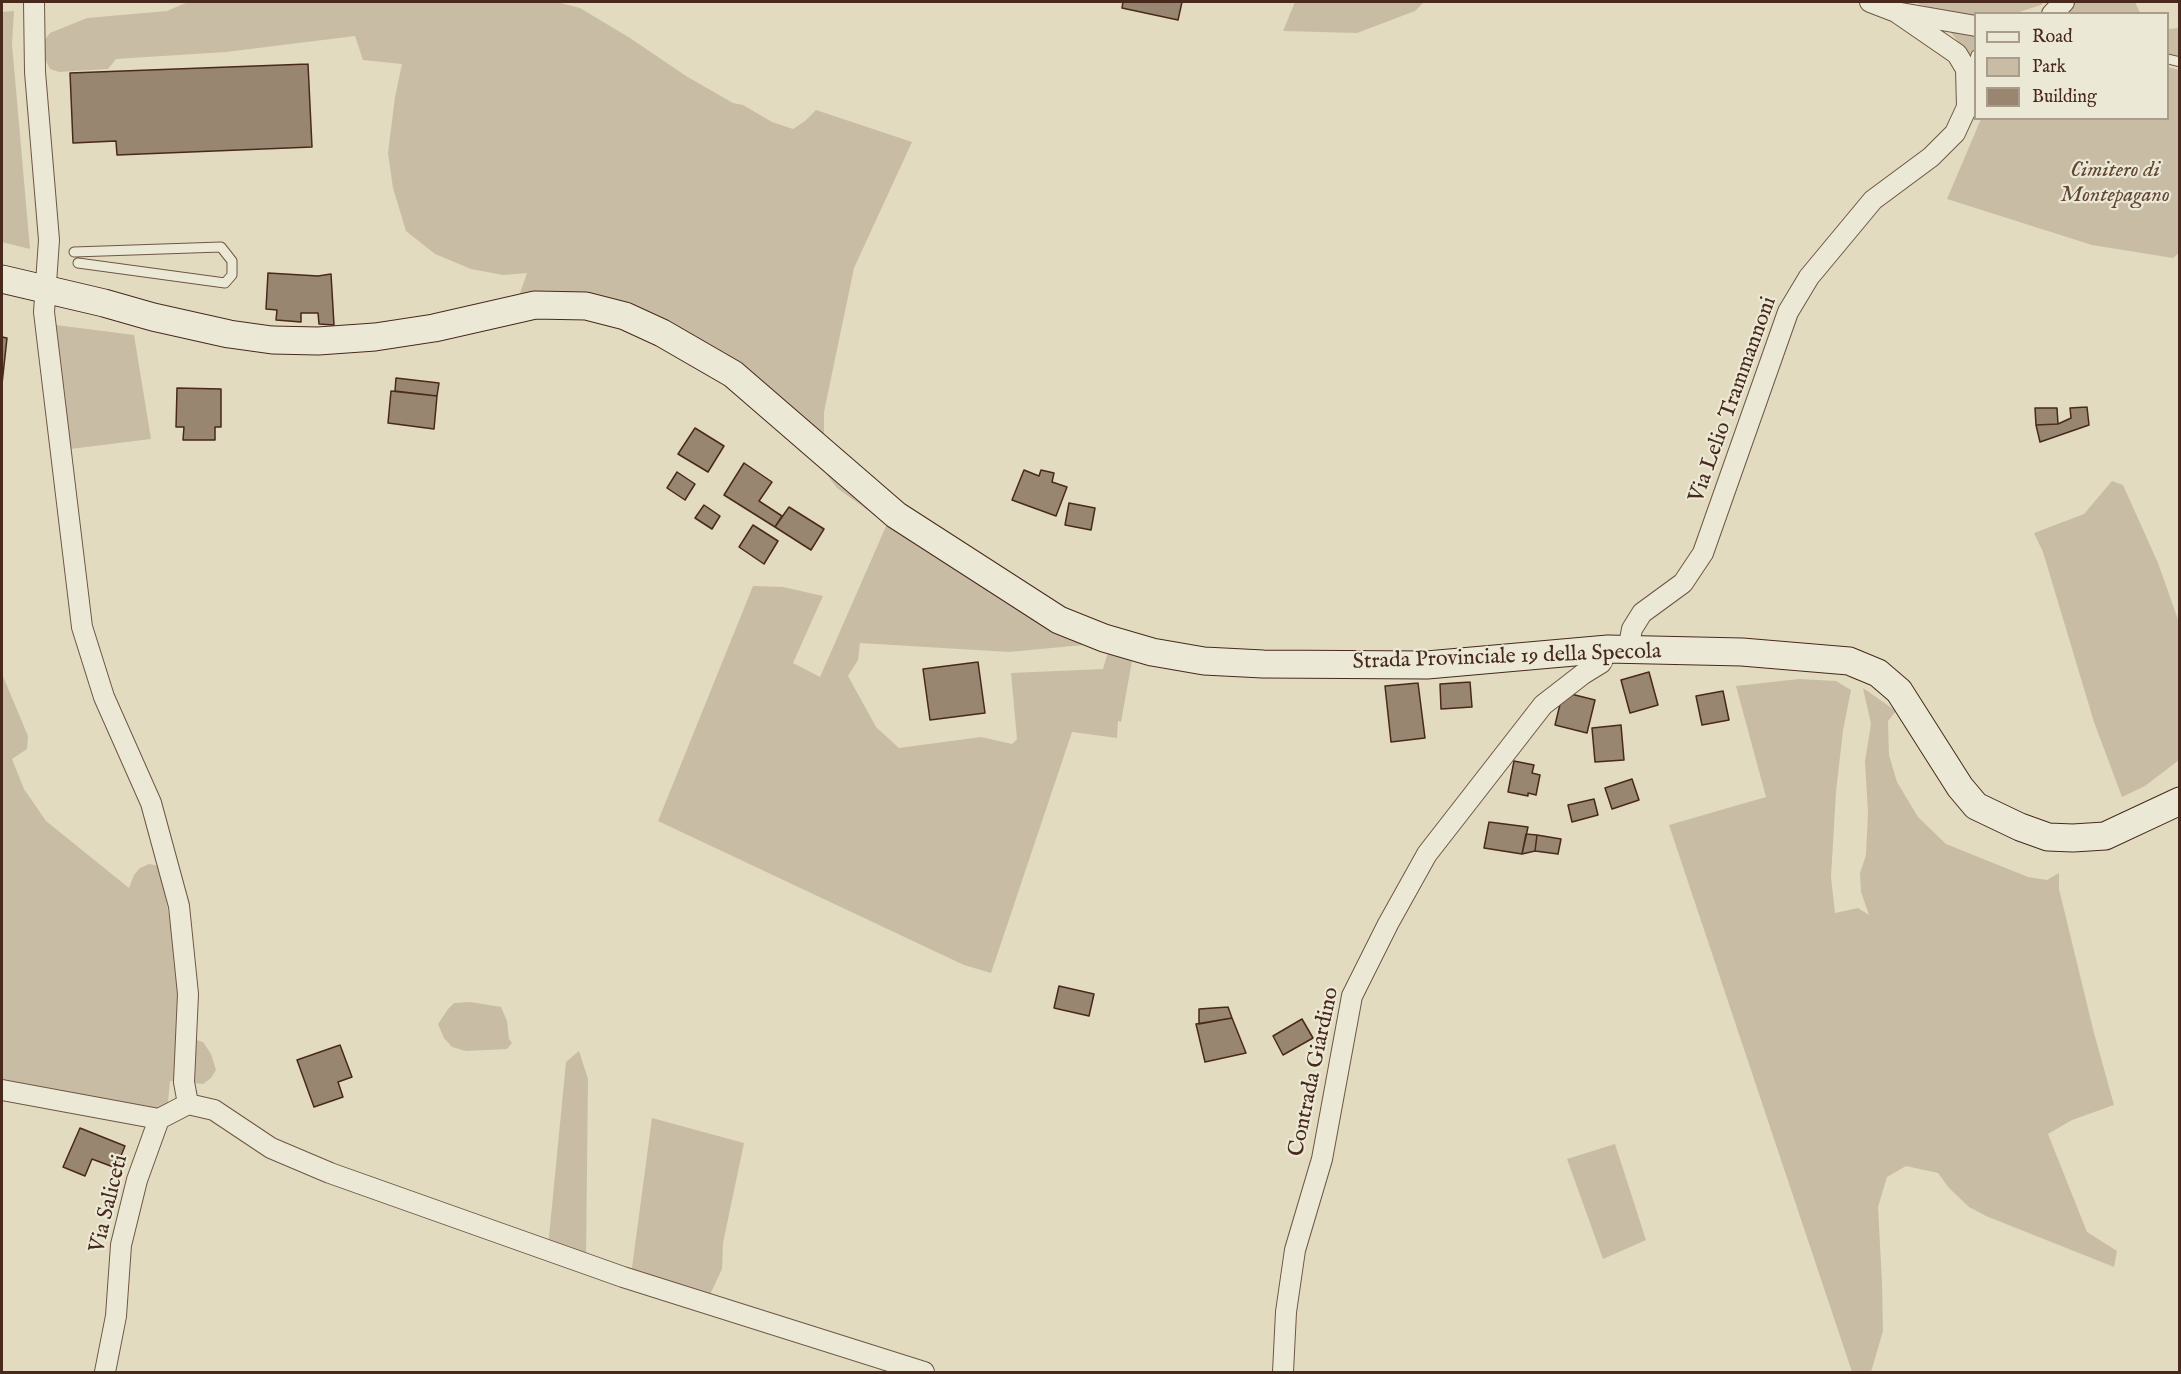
<!DOCTYPE html>
<html>
<head>
<meta charset="utf-8">
<style>
	body { margin:0 }
	#map { position:relative; width:2181px; height:1374px; overflow:hidden; background:#e2dbc0; font-family:"IM FELL English",serif }
	canvas { display:block }
	.frame { position:absolute; inset:0; border:3px solid #48291b; pointer-events:none }
	.legend { position:absolute; left:1974px; top:12px; width:195px; height:108px; box-sizing:border-box; background:#ece8d6; border:2px solid #aa9c8b; margin:0; padding:8px 10px; list-style:none; font-size:18px; color:#48291b }
	.legend li { display:flex; align-items:center; gap:12px; height:30px }
	.legend b { width:30px; border:2px solid #aa9c8b }
</style>
</head>
<body>
<div id="map">
<canvas width="2181" height="1374"></canvas>
<div class="frame"></div>
<ul class="legend">
<li><b style="height:8px;background:#ece8d6"></b>Road</li>
<li><b style="height:16px;background:#c8bda4"></b>Park</li>
<li><b style="height:16px;background:#988671"></b>Building</li>
</ul>
</div>
<script>
const g = document.querySelector('canvas').getContext('2d');
g.lineJoin = 'round';
function fill(path, color) { g.fillStyle = color; g.fill(path, 'evenodd'); }
const toPath = rows => new Path2D(rows.map(r => 'M' + r).join(''));
function trace(path, color, width, dash) { g.strokeStyle = color; g.lineWidth = width; g.lineCap = dash ? 'butt' : 'round'; g.setLineDash(dash || []); g.stroke(path); }
function write(font, color, halo, rows, align = 'center') {
  g.font = font + ' "IM FELL English",serif'; g.lineWidth = 4.5; g.setLineDash([]); g.textBaseline = 'middle'; g.strokeStyle = halo; g.fillStyle = color; for (const [text, x, y, turn = 0] of rows) {
    g.save(); g.translate(x, y); g.rotate((+turn || 0) * Math.PI / 180); g.textAlign = isNaN(turn) ? turn : align; if (halo) g.strokeText(text, 0, 0); g.fillText(text, 0, 0); g.restore();
  }
}
const green = toPath([
	[188,2,557,2,580,8,630,38,686,76,733,103,743,105,772,122,793,129,805,121,816,110,912,142,854,268,824,412,824,436,723,360,519,296,527,273,503,275,471,269,435,254,406,231,393,188,388,153,395,97,402,64,363,60,355,36,226,52,116,59,108,69,59,72,50,69,43,55,43,42,50,33,87,18,167,11],
	[1295,2,1424,2,1415,11,1357,33,1283,31],
	[1919,2,2044,2,2041,5,2016,13,1976,14,1975,16,1955,16,1918,4],
	[2068,2,2135,2,2140,13,2056,14],
	[14,11,12,44,30,249,2,242,2,12],
	[1943,23,1975,31,1975,75,1961,45],
	[2179,28,2179,60,2168,56,2168,29],
	[2168,67,2180,70,2180,252,2173,258,2092,245,1947,199,1981,119,2168,118],
	[56,325,134,335,151,439,70,449],
	[821,467,1094,644,1009,652,860,643,858,660,848,676,876,727,899,748,981,737,1012,744,1017,739,1011,673,1103,669,1109,649,1133,655,1121,722,1118,721,1117,738,1072,732,991,973,964,965,658,821,753,586,783,587,823,596,793,663,820,677,887,524,837,488],
	[2112,481,2123,485,2158,563,2180,625,2179,760,2145,786,2122,797,2094,722,2043,552,2034,533,2084,514],
	[2,674,28,736,27,749,12,759,24,789,46,821,129,888,134,875,140,868,149,864,159,866,194,1039,203,1042,211,1054,216,1070,211,1078,203,1084,170,1081,167,1113,2,1082],
	[1799,679,1836,681,1851,690,1843,730,1836,792,1831,877,1835,913,1858,908,1869,915,1861,892,1860,873,1866,855,1868,813,1865,761,1871,724,1863,688,1896,711,1888,721,1889,755,1897,782,1918,817,1946,844,2028,877,2047,880,2059,873,2059,889,2094,1033,2114,1105,2072,1120,2048,1134,2087,1232,2117,1251,2114,1267,1986,1216,1969,1207,1949,1188,1938,1173,1906,1166,1887,1177,1878,1207,1882,1282,1883,1331,1871,1372,1852,1372,1669,825,1766,797,1736,686],
	[470,1002,501,1007,507,1021,509,1039,512,1043,507,1049,466,1051,452,1047,444,1038,438,1024,448,1009,454,1003],
	[579,1051,588,1079,586,1260,548,1247,566,1062],
	[652,1118,744,1143,723,1243,722,1269,708,1299,631,1275],
	[1615,1144,1646,1240,1603,1259,1567,1159]
]);
const building = toPath([
	[1123,2,1182,2,1178,20,1122,8,1123,2],
	[308,64,312,147,117,155,116,141,73,143,70,73,308,64],
	[268,273,318,276,331,274,334,325,319,324,318,313,301,313,301,322,276,320,277,310,266,309,268,273],
	[2,337,7,338,2,384,2,337],
	[396,378,439,383,437,396,395,391,396,378],
	[177,388,221,389,221,427,215,427,215,440,183,440,184,427,176,427,177,388],
	[391,391,437,396,434,429,388,423,391,391],
	[2087,407,2089,425,2040,442,2036,425,2058,424,2071,418,2070,408,2087,407],
	[2035,408,2057,408,2058,424,2036,425,2035,408],
	[695,428,724,446,708,472,678,454,695,428],
	[744,463,772,482,759,501,782,516,775,527,724,495,744,463],
	[1024,470,1039,476,1041,470,1054,473,1052,482,1067,487,1056,516,1012,500,1024,470],
	[677,472,695,484,685,500,667,488,677,472],
	[1069,503,1095,508,1091,530,1065,525,1069,503],
	[704,505,720,516,712,529,695,518,704,505],
	[789,507,824,529,811,550,775,527,789,507],
	[753,525,778,541,764,564,739,547,753,525],
	[978,662,985,713,930,720,923,669,978,662],
	[1649,672,1658,705,1630,713,1621,680,1649,672],
	[1470,682,1472,707,1441,709,1440,684,1470,682],
	[1418,683,1425,738,1391,742,1385,686,1418,683],
	[1723,691,1729,720,1702,725,1696,696,1723,691],
	[1563,692,1595,700,1587,733,1555,725,1563,692],
	[1621,725,1624,760,1595,762,1592,728,1621,725],
	[1514,761,1534,765,1532,773,1540,775,1536,795,1528,793,1528,796,1508,792,1514,761],
	[1632,779,1639,800,1612,809,1605,788,1632,779],
	[1594,799,1598,815,1572,822,1568,805,1594,799],
	[1489,822,1528,827,1522,854,1484,848,1489,822],
	[1526,834,1537,835,1535,851,1522,854,1526,834],
	[1537,835,1561,839,1558,854,1535,851,1537,835],
	[1059,986,1094,994,1089,1016,1054,1008,1059,986],
	[1228,1007,1232,1018,1199,1024,1199,1009,1228,1007],
	[1232,1018,1246,1053,1205,1062,1196,1024,1232,1018],
	[1302,1019,1313,1038,1283,1055,1273,1036,1302,1019],
	[340,1045,352,1077,338,1082,343,1097,314,1107,297,1060,340,1045],
	[80,1128,125,1146,116,1168,92,1159,85,1176,63,1167,80,1128]
]);
const service = toPath([
	[2168,59,2180,62],
	[1971,72,1976,55],
	[74,252,221,247,232,261,232,275,225,283,78,263]
]);
const minor = toPath([
	[34,2,35,72,49,240,44,312,82,627,104,697,151,803,179,906,188,994,184,1082,188,1104],
	[1901,13,1976,26],
	[2052,14,2064,2],
	[1628,650,1632,629,1642,613,1683,583,1703,553,1788,312,1809,277,1873,200,1931,157,1955,133,1967,107,1966,69,1957,54,1896,12,1870,2],
	[2,1090,159,1119,188,1104,214,1110,271,1148,330,1173,623,1277,924,1372],
	[105,1372,116,1316,121,1245,137,1180,159,1119],
	[1283,1372,1286,1312,1295,1250,1322,1159,1352,996,1388,924,1427,854,1543,705,1583,674,1601,663,1608,649]
]);
const secondary = toPath([
	[2,279,104,303,153,317,229,334,272,340,318,341,375,337,434,328,535,305,586,306,625,316,662,333,733,374,896,515,1059,620,1104,638,1152,652,1204,661,1263,664,1427,665,1608,649,1742,652,1849,661,1878,673,1899,691,1960,787,1976,806,2020,827,2048,837,2073,838,2105,836,2180,801]
]);
const parkNames = [
	["Cimitero di",2115,171],
	["Montepagano",2115,196]
];
const streetNames = [
	["Via Lelio Trammannoni",1734,400,-70],
	["Strada Provinciale 19 della Specola",1507,658,-2],
	["Contrada Giardino",1315,1072,-78],
	["Via Saliceti",110,1204,-76]
];
fill(green, '#c8bda4');
fill(building, '#988671');
trace(building, '#48291b', 1.5);
trace(service, '#6e5644', 11);
trace(minor, '#6e5644', 22);
trace(secondary, '#48291b', 29);
trace(service, '#ece8d6', 9);
trace(minor, '#ece8d6', 20);
trace(secondary, '#ece8d6', 27);
write('italic 22px', '#624736', '#ece8d6', parkNames);
write('22px', '#48291b', '#ece8d6', streetNames);
</script>
</body>
</html>
